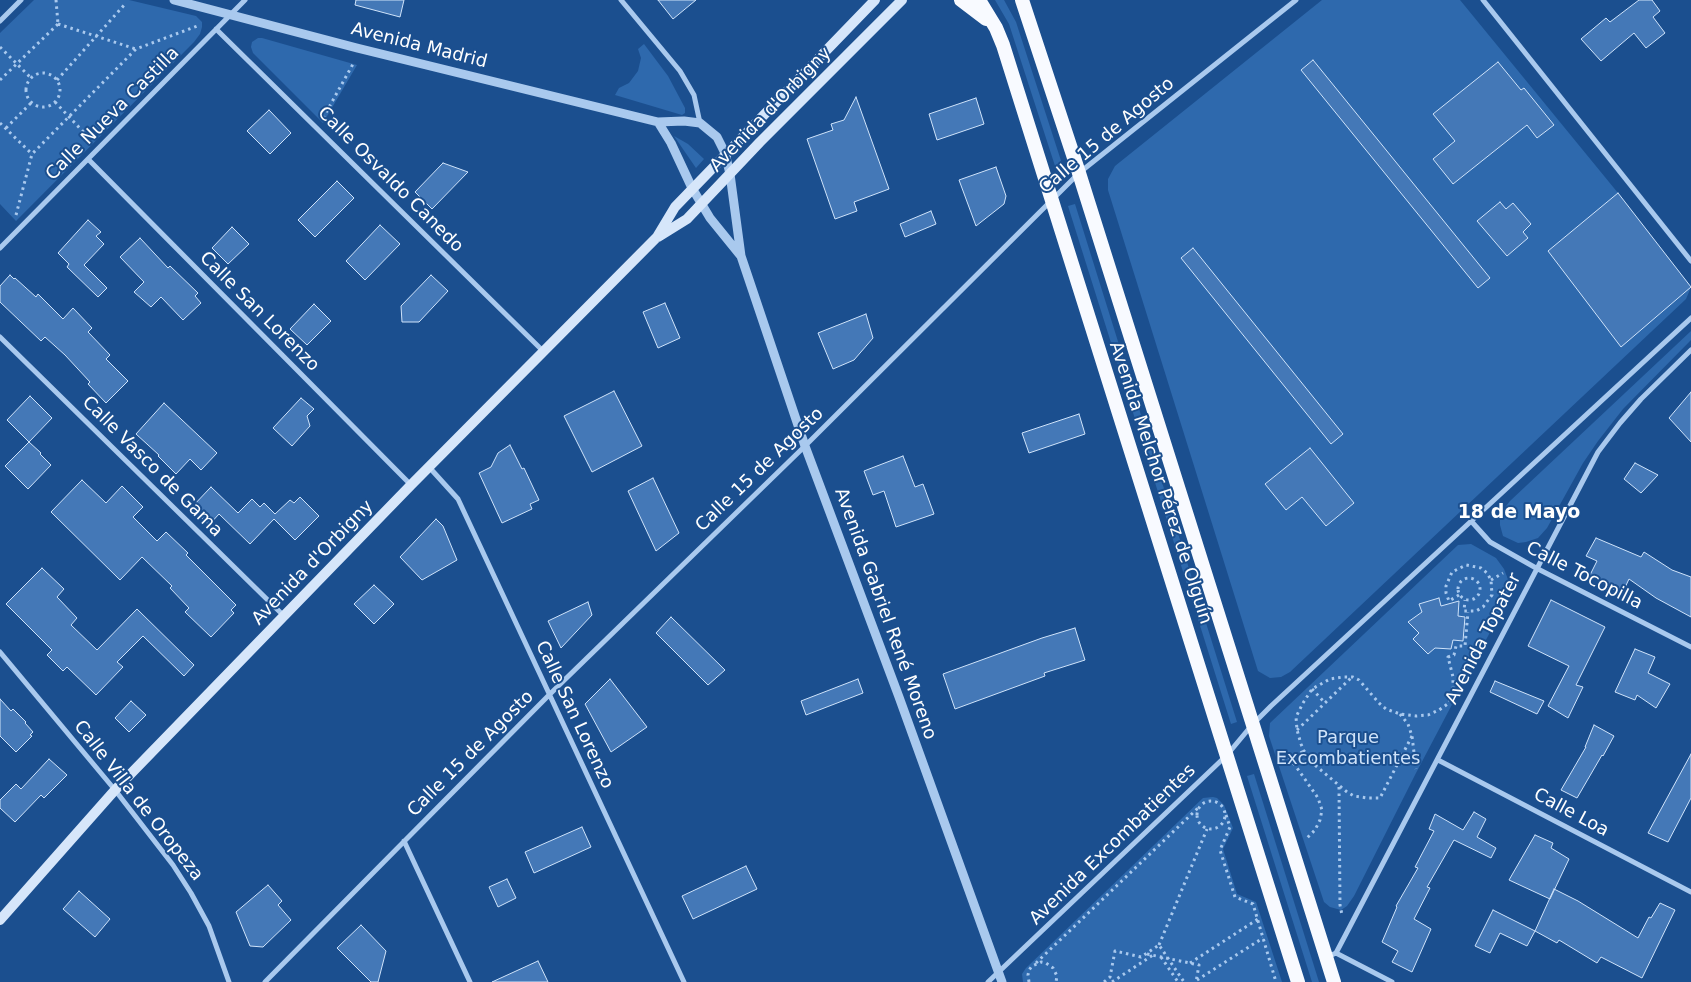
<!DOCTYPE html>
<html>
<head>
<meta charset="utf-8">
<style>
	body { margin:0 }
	canvas { display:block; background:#1b4f8f }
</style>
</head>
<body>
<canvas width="1691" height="982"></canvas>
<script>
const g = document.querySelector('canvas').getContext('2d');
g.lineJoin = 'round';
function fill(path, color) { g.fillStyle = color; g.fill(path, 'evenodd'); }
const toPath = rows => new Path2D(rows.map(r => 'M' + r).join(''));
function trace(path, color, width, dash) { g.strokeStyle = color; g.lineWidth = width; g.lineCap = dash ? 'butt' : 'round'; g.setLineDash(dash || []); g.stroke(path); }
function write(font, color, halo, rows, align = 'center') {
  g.font = font + ' "DejaVu Sans",sans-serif'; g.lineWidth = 4; g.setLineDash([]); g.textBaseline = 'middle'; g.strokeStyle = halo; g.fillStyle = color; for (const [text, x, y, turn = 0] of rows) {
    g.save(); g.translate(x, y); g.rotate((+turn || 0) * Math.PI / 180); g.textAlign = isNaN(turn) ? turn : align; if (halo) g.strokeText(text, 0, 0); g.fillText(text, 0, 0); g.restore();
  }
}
const green = toPath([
	[34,0,129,0,196,16,202,22,202,27,200,34,194,42,16,221,0,204,0,33],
	[995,0,1004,0,1016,22,1064,170,1057,172,1009,24],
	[1322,0,1460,0,1618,193,1691,287,1686,299,1290,672,1281,677,1270,678,1258,671,1108,190,1108,179,1115,166],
	[258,38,262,38,357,65,323,123,253,53,251,47,252,42],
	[644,44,668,76,685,108,685,113,682,115,615,95,619,88,629,83,638,71,641,58,638,49],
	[674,136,688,144,704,159,696,168],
	[1075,204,1237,722,1231,724,1068,206],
	[1691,331,1691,340,1623,409,1598,441,1583,463,1547,528,1538,538,1526,542,1518,543,1503,536,1500,525,1500,514,1510,501],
	[1471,544,1496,558,1504,569,1509,582,1508,598,1416,773,1354,896,1347,906,1341,910,1330,907,1324,902,1269,736,1270,723,1458,545],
	[1254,774,1319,982,1312,982,1247,776],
	[1213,797,1217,798,1224,805,1233,828,1223,849,1237,894,1256,902,1282,982,1023,982,1022,974,1026,968,1203,798]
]);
const building = toPath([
	[356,0,404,0,400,17,355,5,356,0],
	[658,0,696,0,673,19,658,0],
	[1639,0,1652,0,1660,11,1653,17,1665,33,1646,48,1634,33,1601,61,1581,39,1606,18,1610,22,1639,0],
	[1313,60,1490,278,1478,288,1301,70,1313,60],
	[1498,62,1521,90,1524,88,1554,125,1537,138,1527,125,1453,184,1433,159,1455,141,1433,114,1498,62],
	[856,97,889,189,854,202,857,211,835,219,807,139,833,130,831,124,844,120,856,97],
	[976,98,984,124,937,140,929,114,976,98],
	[269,110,291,133,270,154,247,131,269,110],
	[443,163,468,172,432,209,415,192,443,163],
	[996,167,1006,196,1004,204,976,226,959,180,996,167],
	[337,181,354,198,315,237,298,220,337,181],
	[1618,193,1691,287,1621,347,1548,251,1618,193],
	[1500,202,1506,209,1513,203,1531,224,1523,232,1528,238,1507,256,1477,221,1500,202],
	[931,211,936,224,905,237,900,224,931,211],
	[88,220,101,232,96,236,104,244,84,265,107,288,98,297,67,267,69,264,58,253,88,220],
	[380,225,400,244,365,280,346,261,380,225],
	[232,227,249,244,228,264,212,248,232,227],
	[140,238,168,268,170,266,198,293,195,296,201,303,183,320,161,297,151,307,134,292,144,282,120,257,140,238],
	[1193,248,1343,434,1331,444,1181,258,1193,248],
	[10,275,14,279,15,278,36,297,38,294,63,319,73,308,92,328,88,332,110,355,106,359,128,381,106,403,88,384,90,382,65,355,45,337,41,341,0,302,0,286,10,275],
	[431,275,448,291,419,322,402,322,401,306,431,275],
	[665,303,680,338,658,348,643,312,665,303],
	[314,304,331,321,307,345,290,329,314,304],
	[866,314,873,338,854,360,833,369,818,333,866,314],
	[614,391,642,446,592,472,564,416,614,391],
	[1691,392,1691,442,1669,418,1691,392],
	[30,396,52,418,29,442,7,420,30,396],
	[301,398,314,409,307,416,310,426,292,446,273,428,301,398],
	[164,403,217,453,201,470,190,459,176,474,158,456,159,455,136,434,164,403],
	[1079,414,1085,434,1029,453,1022,433,1079,414],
	[29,442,41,453,40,454,51,465,28,489,5,466,29,442],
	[510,445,522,469,524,468,539,500,530,504,532,509,502,523,479,473,491,467,498,453,510,445],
	[1310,448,1354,503,1326,526,1302,497,1286,510,1265,484,1310,448],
	[903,456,915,487,923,484,934,514,896,527,884,491,873,495,864,471,903,456],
	[1635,463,1658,475,1641,493,1624,479,1635,463],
	[653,478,679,533,656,551,628,491,653,478],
	[82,480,106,503,122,486,143,507,133,517,157,541,166,532,188,553,186,555,236,605,231,610,234,613,211,637,185,612,189,608,170,588,172,586,142,557,120,580,51,512,82,480],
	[211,487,238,513,252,499,260,507,264,503,275,514,290,500,294,503,300,497,319,516,295,540,274,519,250,544,219,514,209,525,191,508,211,487],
	[436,519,443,526,457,560,422,580,400,557,436,519],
	[1596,538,1641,557,1644,552,1672,570,1691,577,1691,617,1656,598,1629,579,1622,594,1590,575,1597,561,1586,556,1596,538],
	[42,568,64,589,57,597,77,618,71,625,97,650,137,609,194,665,184,676,143,636,117,662,123,667,96,695,67,667,63,671,47,655,52,650,6,604,42,568],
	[374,585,394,604,374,624,354,604,374,585],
	[1439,598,1441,606,1459,601,1458,616,1465,617,1463,641,1453,640,1451,649,1435,648,1428,654,1413,639,1419,633,1408,622,1422,612,1419,604,1439,598],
	[1551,600,1605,627,1576,685,1583,687,1568,718,1548,706,1569,666,1528,646,1551,600],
	[588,602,592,615,561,648,548,621,588,602],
	[671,617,725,670,708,685,656,633,671,617],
	[1075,628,1085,660,1044,673,1045,676,955,709,943,674,1042,638,1075,628],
	[1635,649,1655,657,1648,673,1670,684,1656,708,1637,695,1635,700,1615,692,1635,649],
	[610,679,647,727,611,752,585,704,610,679],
	[858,679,863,693,806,715,801,701,858,679],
	[1495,681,1544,701,1537,714,1490,692,1495,681],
	[0,699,11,711,13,709,26,722,25,723,33,732,30,735,32,736,16,752,0,736,0,699],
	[131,701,146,715,129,732,115,718,131,701],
	[1594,725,1614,736,1603,756,1602,755,1577,798,1561,790,1586,747,1585,747,1594,725],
	[1691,754,1691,798,1668,842,1648,833,1691,754],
	[49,759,67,775,44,798,41,795,15,822,0,808,0,800,16,784,21,789,49,759],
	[1474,812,1486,819,1477,837,1496,848,1491,858,1454,840,1427,887,1430,888,1414,919,1431,929,1412,972,1392,962,1398,951,1382,942,1397,907,1396,906,1418,868,1415,867,1434,831,1429,829,1435,814,1463,830,1474,812],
	[582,827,591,847,534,873,525,852,582,827],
	[1535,835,1553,843,1551,848,1569,859,1550,899,1509,880,1535,835],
	[746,866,757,889,693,919,682,896,746,866],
	[507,879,516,898,498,907,489,887,507,879],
	[268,885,282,901,278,905,291,920,263,947,250,946,236,912,268,885],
	[1554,889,1578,901,1638,938,1649,917,1651,918,1660,903,1675,910,1642,978,1601,957,1597,963,1559,940,1557,943,1535,931,1554,889],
	[79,891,110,919,95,937,63,909,79,891],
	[1493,910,1535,931,1527,946,1500,933,1490,953,1475,946,1493,910],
	[361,925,386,951,378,982,371,982,337,948,361,925],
	[538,961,548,982,492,982,538,961]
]);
const path = toPath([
	[56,0,58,24],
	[58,24,136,49],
	[0,47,30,77],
	'26 90a17 17 0 1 1 34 0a17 17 0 1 1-34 0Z',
	[0,80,58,24],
	[57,80,126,3],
	[55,102,91,140],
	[323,118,353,64],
	[0,123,32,154],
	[6,128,31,103],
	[16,215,32,154,136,49,200,25],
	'1458 589a11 11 0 1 1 22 0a11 11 0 1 1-22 0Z',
	[1491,580,1503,573],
	[1459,595,1449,601,1446,593,1446,586,1452,572,1466,565,1481,568,1487,573,1491,580,1492,595,1483,607,1476,611,1464,611,1465,600],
	[1312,689,1325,703],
	[1400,714,1408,724,1412,736,1416,769],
	[1297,730,1352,677],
	[1412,736,1380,798,1367,798,1354,796,1347,792,1316,766,1304,751,1301,744,1297,730,1296,717,1303,703,1312,689,1330,679,1343,677,1353,677,1359,680,1379,703,1386,709,1400,714,1416,716,1428,715,1439,710,1449,703,1453,688,1453,677,1448,657,1454,655,1456,646,1465,646,1468,612],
	[1282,759,1289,759,1295,765,1318,798,1322,810,1320,820,1315,830,1307,838],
	[1289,759,1304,751],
	[1339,787,1340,905,1342,915],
	'1197 815a14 14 0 1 1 28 0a14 14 0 1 1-28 0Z',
	[1226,815,1230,827,1220,850,1235,897,1253,904,1276,982],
	[1159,945,1207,829],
	[1147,954,1199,965,1196,982],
	[1161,957,1178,982],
	[1036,963,1198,808],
	[1190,963,1258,919],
	[1197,980,1263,938],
	[1029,982,1028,975,1029,970,1032,966,1041,962,1046,963,1053,968,1057,976,1056,982],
	[1104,982,1110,977,1115,951,1141,957,1159,945,1184,982],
	[1112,982,1153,955]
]);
const minor = toPath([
	[621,0,680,71,694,95,700,123],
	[1483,0,1691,261],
	[0,21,21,0],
	[216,29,543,351],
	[88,159,411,485],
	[0,248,245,0],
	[0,337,284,616],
	[429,467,458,499,684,982],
	[1472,522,1490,542,1536,568,1691,647],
	[0,652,115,790,173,865,191,893,209,926,229,982],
	[1438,760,1691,892],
	[404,841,470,982],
	[1336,953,1392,982],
	[1327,957,1336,953,1346,934,1598,452,1620,423,1641,399,1691,350],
	[265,982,549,695,805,446,1079,173,1296,0],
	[988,982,1227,755,1252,725,1271,706,1691,318]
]);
const tertiary = toPath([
	[174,0,357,48,658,122,684,121,700,123,717,137,725,153,730,174,741,256,805,446,899,697,1002,982],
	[658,122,671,143,692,188,710,218,740,255]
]);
const secondary = toPath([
	[658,237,687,219,760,142,902,0],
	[0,920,115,790,411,485,657,237,675,207,875,0]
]);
const trunk = toPath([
	[961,0,986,19],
	[979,0,996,28,1003,45,1298,982],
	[1022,0,1079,173,1334,982]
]);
const streetNames = [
	["Avenida Madrid",419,46,14],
	["Avenida d'Orbigny",771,110,-46],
	["Calle Nueva Castilla",113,114,-45],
	["Calle 15 de Agosto",1107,136,-40],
	["Calle Osvaldo Canedo",390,180,45],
	["Calle San Lorenzo",259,312,45],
	["Calle Vasco de Gama",152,467,45],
	["Calle 15 de Agosto",760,470,-44],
	["Avenida Melchor Pérez de Olguín",1160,483,72],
	["Avenida d'Orbigny",313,563,-46],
	["Calle Tocopilla",1584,576,27],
	["Avenida Gabriel René Moreno",885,614,70],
	["Avenida Topater",1484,639,-63],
	["Calle San Lorenzo",574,715,65],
	["Calle 15 de Agosto",471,754,-45],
	["Calle Villa de Oropeza",138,801,52],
	["Calle Loa",1571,813,28],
	["Avenida Excombatientes",1113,845,-44]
];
const parkNames = [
	["Parque",1348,738],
	["Excombatientes",1348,759]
];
const neighbourhoodNames = [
	["18 de Mayo",1519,513]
];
fill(green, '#2e69ad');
fill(building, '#4478b7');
trace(building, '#cfe3fa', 1);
trace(path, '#a9c9ee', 3, [2.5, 4]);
trace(minor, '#a9c9ee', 5);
trace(tertiary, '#a9c9ee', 9);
trace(secondary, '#d6e6fa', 10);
trace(trunk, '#f8faff', 14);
write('18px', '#fff', '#1b4f8f', streetNames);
write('18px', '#cfe3fa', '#1b4f8f', parkNames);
write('bold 19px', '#fff', '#1b4f8f', neighbourhoodNames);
</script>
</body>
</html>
